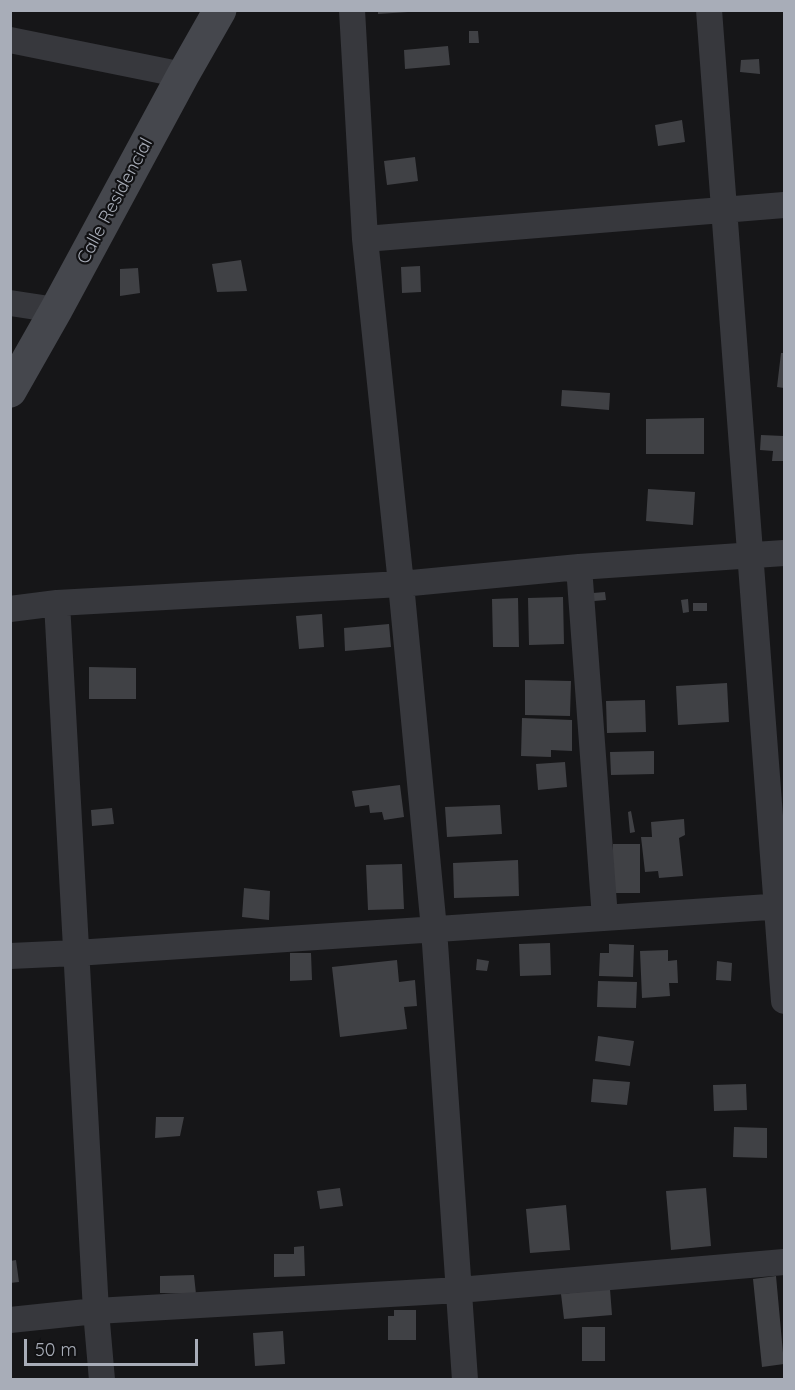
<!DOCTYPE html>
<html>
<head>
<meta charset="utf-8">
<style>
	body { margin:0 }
	#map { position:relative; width:795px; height:1390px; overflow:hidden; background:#161618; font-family:Quicksand,sans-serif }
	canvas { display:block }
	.frame { position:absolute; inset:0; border:12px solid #a8adb8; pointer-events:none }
	.scale { position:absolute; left:24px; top:1339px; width:174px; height:27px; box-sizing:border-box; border:3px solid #a8adb8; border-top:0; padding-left:8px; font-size:18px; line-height:21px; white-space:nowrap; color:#a8adb8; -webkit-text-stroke:4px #111113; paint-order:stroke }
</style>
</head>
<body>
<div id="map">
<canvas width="795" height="1390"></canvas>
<div class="frame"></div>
<div class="scale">50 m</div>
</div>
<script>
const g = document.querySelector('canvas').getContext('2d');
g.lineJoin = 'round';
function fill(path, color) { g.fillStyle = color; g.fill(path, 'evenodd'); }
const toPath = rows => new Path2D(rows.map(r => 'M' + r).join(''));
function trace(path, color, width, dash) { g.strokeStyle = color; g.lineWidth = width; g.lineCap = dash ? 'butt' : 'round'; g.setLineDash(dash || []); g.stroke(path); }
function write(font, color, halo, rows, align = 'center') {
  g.font = font + ' Quicksand,sans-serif'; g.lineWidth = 4.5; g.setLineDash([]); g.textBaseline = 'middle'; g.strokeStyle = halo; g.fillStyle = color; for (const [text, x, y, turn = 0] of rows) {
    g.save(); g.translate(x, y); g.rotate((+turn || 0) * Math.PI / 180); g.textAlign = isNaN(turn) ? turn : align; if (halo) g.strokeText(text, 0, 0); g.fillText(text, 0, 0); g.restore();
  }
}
const building = toPath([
	[378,10,408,10,408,12,378,14],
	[469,31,478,31,479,43,469,43],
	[448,46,450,65,405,69,404,50],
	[759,59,760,74,740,72,741,60],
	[682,120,685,142,658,146,655,125],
	[415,157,418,181,387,185,384,161],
	[241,260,247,291,217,292,212,264],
	[420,266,421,292,402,293,401,267],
	[138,268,140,293,120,296,120,269],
	[781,353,784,353,784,388,777,387],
	[562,390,610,393,609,410,561,406],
	[704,418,704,454,646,454,646,419],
	[761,435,784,436,784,461,772,461,773,451,760,450],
	[648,489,695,492,693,525,646,521],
	[605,592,606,600,594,601,593,593],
	[563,597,564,644,529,645,528,598],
	[518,598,519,647,493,647,492,599],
	[688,599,689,612,683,613,681,600],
	[693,603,707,603,707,611,693,611],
	[322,614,324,647,299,649,296,616],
	[389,624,391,647,345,651,344,628],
	[89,667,136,668,136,699,89,699],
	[525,680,571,681,570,716,525,715],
	[727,683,729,722,678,725,676,686],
	[645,700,646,732,607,733,606,701],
	[522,718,572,720,572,751,551,750,551,757,521,756],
	[654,751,654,774,611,775,610,752],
	[565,762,567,787,538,790,536,764],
	[400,785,404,817,384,820,382,812,370,813,369,805,355,807,352,791],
	[500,805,502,834,447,837,445,807],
	[112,808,114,824,92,826,91,810],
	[631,811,635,832,630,833,628,812],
	[684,819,685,835,679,838,683,876,659,878,658,871,645,872,641,837,652,837,651,822],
	[613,844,640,844,640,893,613,893],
	[518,860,519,896,454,898,453,863],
	[402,864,404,909,368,910,366,865],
	[244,888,270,891,269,920,242,917],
	[550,943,551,975,520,976,519,944],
	[609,944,634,945,633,977,599,976,600,953,609,953],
	[668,950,668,961,677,960,678,983,669,983,670,996,642,998,640,951],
	[290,953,311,953,312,980,290,981],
	[477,959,489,961,487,971,476,970],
	[397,960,399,982,415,980,417,1006,404,1007,407,1029,340,1037,332,967],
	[717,961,732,963,731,981,716,980],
	[598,981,637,982,636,1008,597,1007],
	[598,1036,634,1041,630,1066,595,1061],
	[593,1079,630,1082,627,1105,591,1102],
	[746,1084,747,1110,714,1111,713,1085],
	[156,1117,184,1117,180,1136,155,1138],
	[734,1127,767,1128,767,1158,733,1157],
	[340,1188,343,1206,320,1209,317,1191],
	[706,1188,711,1246,671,1250,666,1191],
	[566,1205,570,1250,530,1253,526,1209],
	[304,1246,305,1276,274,1277,274,1254,294,1254,294,1247],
	[16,1260,19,1282,10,1283,10,1261],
	[194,1275,196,1294,160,1293,160,1276],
	[776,1276,784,1364,762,1367,753,1279],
	[610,1289,612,1315,564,1319,561,1294],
	[394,1310,416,1310,416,1340,388,1340,388,1316,394,1316],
	[582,1327,605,1327,605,1361,582,1361],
	[283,1331,285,1364,255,1366,253,1333]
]);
const street = toPath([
	[352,10,365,239,401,584,434,929,465,1380],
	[709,10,784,1001],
	[10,40,183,75],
	[365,239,784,205],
	[10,303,56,310],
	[579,567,605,918],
	[57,603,96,1311,102,1380],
	[10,609,57,603,401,584,579,567,784,553],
	[10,956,76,953,784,906],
	[10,1320,96,1311,459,1290,784,1262]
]);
const secondary = toPath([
	[10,391,56,310,183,75,220,10]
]);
const streetNames = [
	["Calle Residencial",115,201,-62]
];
fill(building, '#404145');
trace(street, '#37383d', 26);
trace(secondary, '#45474d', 33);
write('18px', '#a8adb8', '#111113', streetNames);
</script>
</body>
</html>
